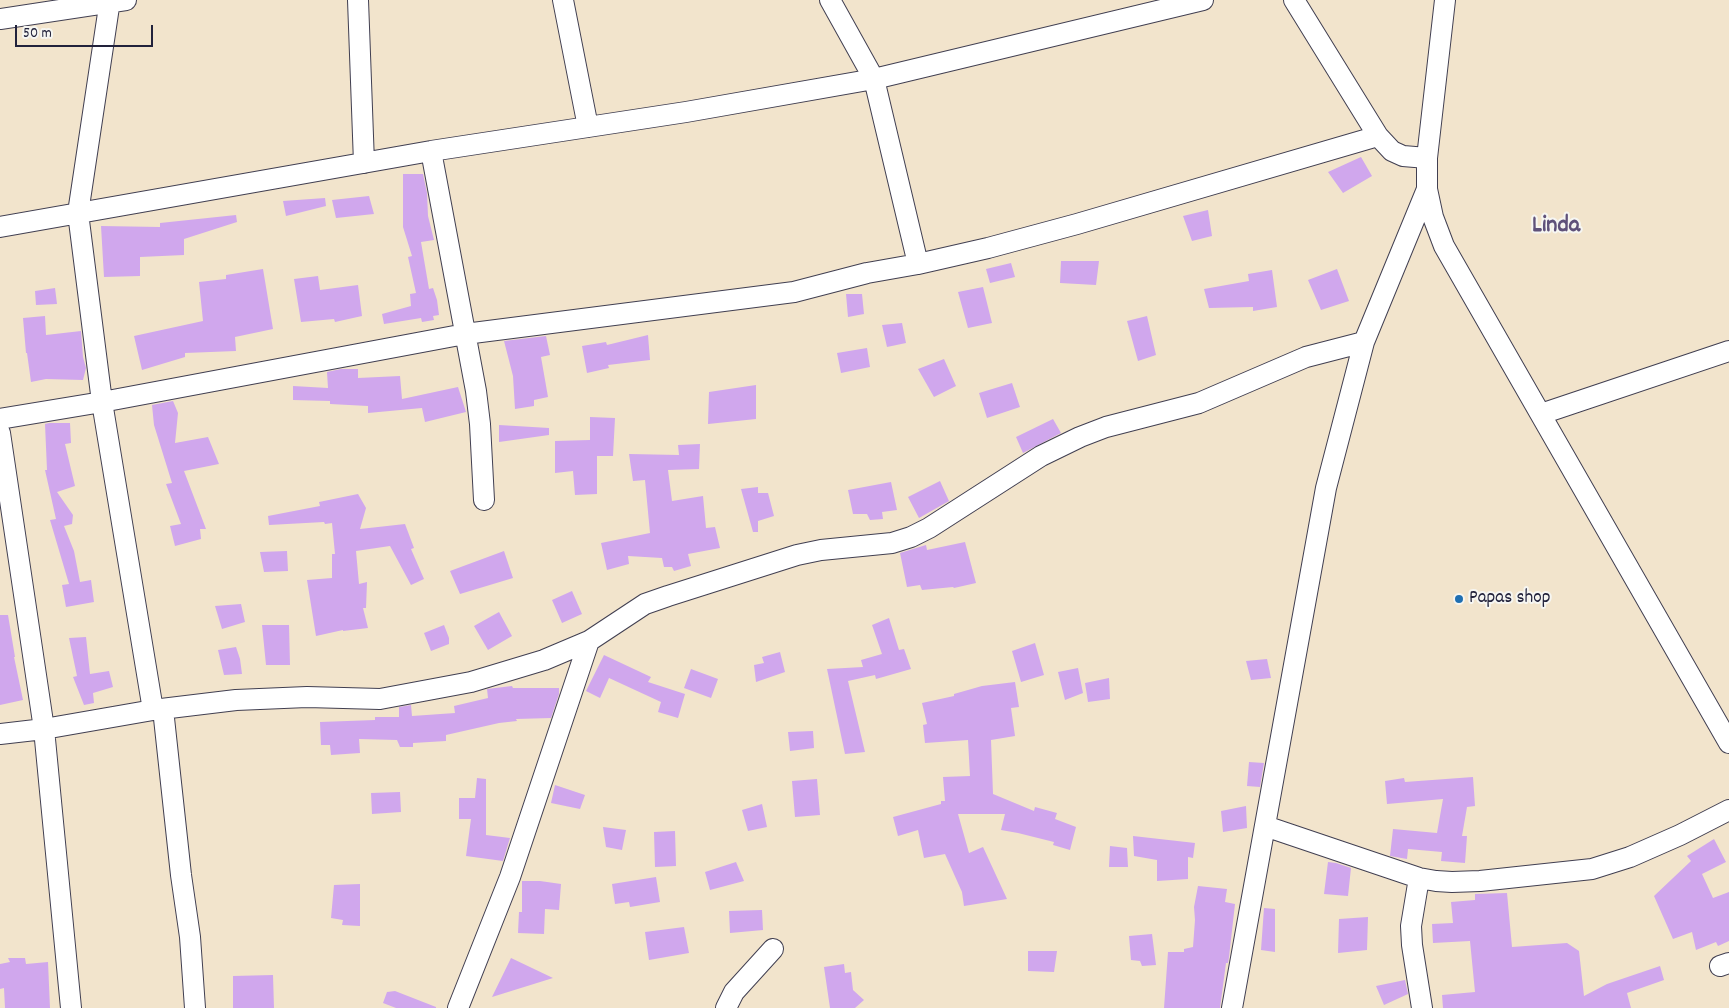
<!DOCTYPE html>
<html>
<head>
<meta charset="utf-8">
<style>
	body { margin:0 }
	#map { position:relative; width:1729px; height:1008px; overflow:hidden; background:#f2e4cc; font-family:Dekko,sans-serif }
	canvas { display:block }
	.scale { position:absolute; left:15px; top:25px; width:138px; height:22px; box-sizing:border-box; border:2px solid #22223b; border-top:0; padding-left:6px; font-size:15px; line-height:18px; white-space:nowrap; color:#22223b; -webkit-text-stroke:4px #f6f6f2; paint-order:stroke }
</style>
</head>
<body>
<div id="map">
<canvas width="1729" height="1008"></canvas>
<div class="scale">50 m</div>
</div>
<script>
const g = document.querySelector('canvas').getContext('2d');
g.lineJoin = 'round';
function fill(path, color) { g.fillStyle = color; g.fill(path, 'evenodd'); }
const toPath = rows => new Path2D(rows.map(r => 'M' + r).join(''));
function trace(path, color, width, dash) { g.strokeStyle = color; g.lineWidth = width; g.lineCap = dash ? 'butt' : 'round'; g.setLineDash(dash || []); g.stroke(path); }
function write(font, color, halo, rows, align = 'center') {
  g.font = font + ' Dekko,sans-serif'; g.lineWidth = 4; g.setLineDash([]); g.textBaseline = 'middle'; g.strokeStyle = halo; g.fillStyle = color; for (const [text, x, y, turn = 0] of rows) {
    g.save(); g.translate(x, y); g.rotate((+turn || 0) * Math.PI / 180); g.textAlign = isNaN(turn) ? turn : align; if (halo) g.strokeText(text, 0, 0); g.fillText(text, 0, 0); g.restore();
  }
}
const building = toPath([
	[1361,157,1372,176,1343,193,1328,172],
	[403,174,423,174,427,193,428,216,434,240,421,242,429,289,433,288,437,300,439,315,433,316,434,320,422,322,421,318,384,324,382,314,411,306,410,294,416,293,408,257,412,256,403,227],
	[369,196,374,214,336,218,332,200],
	[325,198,326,206,286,216,283,201],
	[1208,210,1212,236,1192,241,1183,216],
	[236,215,237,222,184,239,184,255,140,257,140,276,104,277,101,226,160,227,160,223],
	[1061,261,1099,261,1096,285,1060,283],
	[1011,263,1015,277,990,283,986,269],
	[263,269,273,329,235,337,236,351,185,353,185,357,142,370,134,336,203,321,199,282,226,279,226,275],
	[1337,269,1349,301,1321,310,1308,280],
	[1272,270,1277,307,1253,311,1253,307,1209,308,1204,289,1249,281,1248,274],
	[318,276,320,290,358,285,362,316,335,322,334,319,301,322,294,279],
	[983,287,992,323,968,328,958,292],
	[55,288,57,304,36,305,35,291],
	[846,294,862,294,864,314,848,317],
	[45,316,46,335,81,331,83,357,86,368,83,380,46,379,31,382,27,353,26,353,23,318],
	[1147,316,1156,355,1138,361,1127,321],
	[902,323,906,343,887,347,882,325],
	[648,335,650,360,608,365,609,368,587,373,582,346,606,342,607,345],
	[546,336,550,355,541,357,548,397,534,400,534,406,515,409,513,376,504,341],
	[867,348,870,367,841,373,837,353],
	[944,359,956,386,934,397,918,369],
	[341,369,358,369,358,378,400,376,402,399,458,387,466,412,425,422,422,408,368,413,368,406,330,404,330,401,293,400,293,386,328,388,327,372],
	[1012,383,1020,407,987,418,979,393],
	[756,385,756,419,708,424,709,392],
	[173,401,178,413,175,443,208,437,219,464,184,471,206,529,200,529,201,539,175,546,170,526,181,524,166,484,172,483,154,425,152,405],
	[590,417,615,418,613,456,597,456,597,494,575,495,573,471,555,473,555,441,590,440],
	[1053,419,1061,433,1023,453,1016,437],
	[49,423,70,423,71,443,65,444,75,486,57,492,73,515,72,524,64,526,74,551,80,582,91,580,94,602,66,607,62,585,69,584,50,520,56,519,45,470,47,470,45,424],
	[499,425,549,428,549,435,499,442],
	[700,444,699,469,668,470,672,501,703,496,706,528,715,527,720,548,688,554,691,566,674,571,672,567,664,567,662,558,628,556,629,564,607,570,601,543,650,533,645,480,633,481,629,454,679,455,678,445],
	[940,481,949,501,919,518,908,497],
	[891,482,897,510,882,512,883,519,870,520,867,514,853,514,848,490],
	[758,487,758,493,768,493,774,516,758,521,758,532,753,532,741,489],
	[358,494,366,508,360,529,405,524,414,548,411,549,424,579,411,585,390,546,356,551,359,584,367,582,366,608,363,608,368,628,343,631,343,630,316,636,307,580,332,578,332,554,335,554,332,523,325,524,324,522,269,525,268,516,320,506,319,502],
	[965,542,976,583,954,588,953,587,922,590,920,585,907,587,900,553,926,545,927,550],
	[287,551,288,571,264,572,260,552],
	[504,551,513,578,460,594,450,571],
	[572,591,582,614,562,623,552,600],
	[241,604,245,622,222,629,215,606],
	[499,612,512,636,488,650,474,626],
	[0,615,8,615,15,657,14,657,23,700,0,705],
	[889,618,899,650,904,649,911,669,876,679,875,675,848,681,865,752,845,754,827,669,863,667,861,660,882,654,872,625],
	[262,625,289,625,290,665,266,665],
	[444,625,449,638,449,644,431,651,424,633],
	[86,637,90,674,109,671,113,687,93,693,94,703,84,705,73,677,77,676,69,638],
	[1035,643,1044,675,1021,682,1012,651],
	[236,647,240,659,242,674,224,675,218,650],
	[780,652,785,672,756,682,754,665,764,663,762,657],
	[604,655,651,677,648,682,685,694,678,718,658,712,661,702,609,678,600,698,586,691],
	[1267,659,1271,678,1251,680,1246,661],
	[1078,668,1083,693,1065,700,1058,672],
	[691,669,718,679,711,698,684,688],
	[1109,678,1110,699,1088,702,1085,683],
	[1015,682,1019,707,1011,708,1015,736,991,740,993,794,1034,811,1035,807,1057,813,1055,819,1076,827,1070,850,1053,845,1054,842,1018,833,1001,830,1005,814,958,814,969,853,983,847,1007,899,964,906,962,892,945,854,924,858,918,830,898,836,893,817,941,804,941,801,945,801,943,777,970,776,968,740,925,743,923,725,927,724,922,703,954,696,954,694,982,686],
	[512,686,513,688,559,688,559,694,551,718,516,719,517,721,499,723,446,735,446,741,413,743,413,747,400,747,397,740,359,739,360,753,331,755,330,745,321,745,320,722,375,720,375,717,399,717,399,707,411,705,412,716,455,713,454,706,488,698,487,689],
	[813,731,814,748,790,751,788,732],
	[1249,762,1264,763,1260,787,1247,786],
	[1473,777,1475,806,1467,807,1462,836,1467,836,1465,863,1441,861,1442,852,1408,849,1407,859,1390,856,1393,829,1437,833,1443,799,1387,804,1385,781,1404,778,1405,782],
	[477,778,486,779,486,835,510,838,503,861,466,856,471,819,459,819,459,798,475,798],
	[817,779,820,815,795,817,792,781],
	[555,785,585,795,580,809,551,803],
	[400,792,401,812,372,814,371,793],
	[762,804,767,827,748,831,742,810],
	[1246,806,1247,828,1223,832,1221,811],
	[603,827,626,830,622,850,606,847],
	[675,831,676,866,655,867,654,832],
	[1133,836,1195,843,1193,858,1188,857,1188,879,1157,881,1157,860,1134,856],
	[1714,839,1726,862,1702,874,1713,898,1729,892,1729,941,1718,946,1716,942,1696,950,1692,932,1673,939,1654,896,1691,861,1687,856],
	[1110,846,1127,848,1128,867,1109,867],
	[736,862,744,881,710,890,705,872],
	[1328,862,1336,863,1351,868,1348,896,1324,894],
	[656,877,660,902,630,907,629,902,615,904,612,884],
	[522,881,540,881,561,884,559,910,545,909,544,934,518,933,519,912,522,912],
	[360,884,360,926,342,925,343,920,331,918,334,885],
	[1198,886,1227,889,1225,902,1235,904,1229,957,1228,963,1226,963,1220,1008,1164,1008,1168,952,1184,952,1184,949,1193,947,1195,920,1194,907],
	[1507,893,1512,947,1567,943,1579,951,1584,996,1607,984,1660,966,1664,980,1627,993,1631,1008,1443,1008,1442,995,1475,992,1470,941,1433,943,1432,924,1453,923,1451,902,1475,900,1475,894],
	[1264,908,1275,909,1275,952,1261,950],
	[762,910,763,930,730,933,729,911],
	[1368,917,1367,950,1338,953,1339,919],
	[684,927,689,953,649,960,645,932],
	[1152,934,1156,965,1142,966,1140,961,1131,960,1129,936],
	[1028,951,1057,951,1054,972,1028,971],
	[8,958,25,958,26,964,48,962,50,1008,5,1008,4,988,0,989,0,964,10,962],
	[511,958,553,978,492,997],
	[844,964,845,973,851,972,853,990,864,1000,855,1008,830,1008,824,967],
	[273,975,274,1008,233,1008,233,976],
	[1405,980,1408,994,1384,1005,1376,986],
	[395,991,436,1007,436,1008,396,1008,383,1003,387,992]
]);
const minor = toPath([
	[110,0,78,213,102,402,153,710],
	[358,0,364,163],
	[563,0,588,127],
	[830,0,874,79,918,264],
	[1294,0,1378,136,1392,151,1403,156,1427,158],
	[1445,0,1427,158,1427,189,1433,217,1444,246,1729,743],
	[0,19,126,0],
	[431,151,476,391,480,424,484,500],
	[0,227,431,151,686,112,874,79,1203,0],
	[1541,414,1729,351],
	[0,419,102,402,465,334,794,292,867,273,918,264,988,248,1077,224,1378,136],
	[0,433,44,729,71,1008],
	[163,709,181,875,190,937,195,1008],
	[0,734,44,729,153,710,236,700,307,697,380,699,471,682,544,660,589,641,645,604,668,596,797,555,821,550,892,543,911,537,929,528,1041,456,1080,437,1106,427,1199,403,1306,357,1364,342],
	[1265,826,1419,878,1436,881,1452,882,1480,881,1592,869,1630,857,1680,835,1729,810],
	[1419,878,1411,926,1412,945,1422,1008],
	[1720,966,1729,963],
	[458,1008,510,877,589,641],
	[726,1008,734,992,773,949],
	[1232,1008,1326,488,1364,342,1427,189]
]);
const markers = [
	[1459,599,5,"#1f6fb2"]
];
const poiNames = [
	["Papas shop",1469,599]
];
const districtNames = [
	["Linda",1556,228]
];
fill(building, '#d0a7ed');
trace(minor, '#413f51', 22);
trace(minor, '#fff', 20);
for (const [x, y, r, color] of markers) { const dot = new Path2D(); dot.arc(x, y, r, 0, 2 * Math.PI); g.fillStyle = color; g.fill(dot); trace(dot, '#f6f6f2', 2); }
write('19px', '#22223b', '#f6f6f2', poiNames, 'left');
write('bold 24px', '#5f5179', '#f6f6f2', districtNames);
</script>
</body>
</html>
